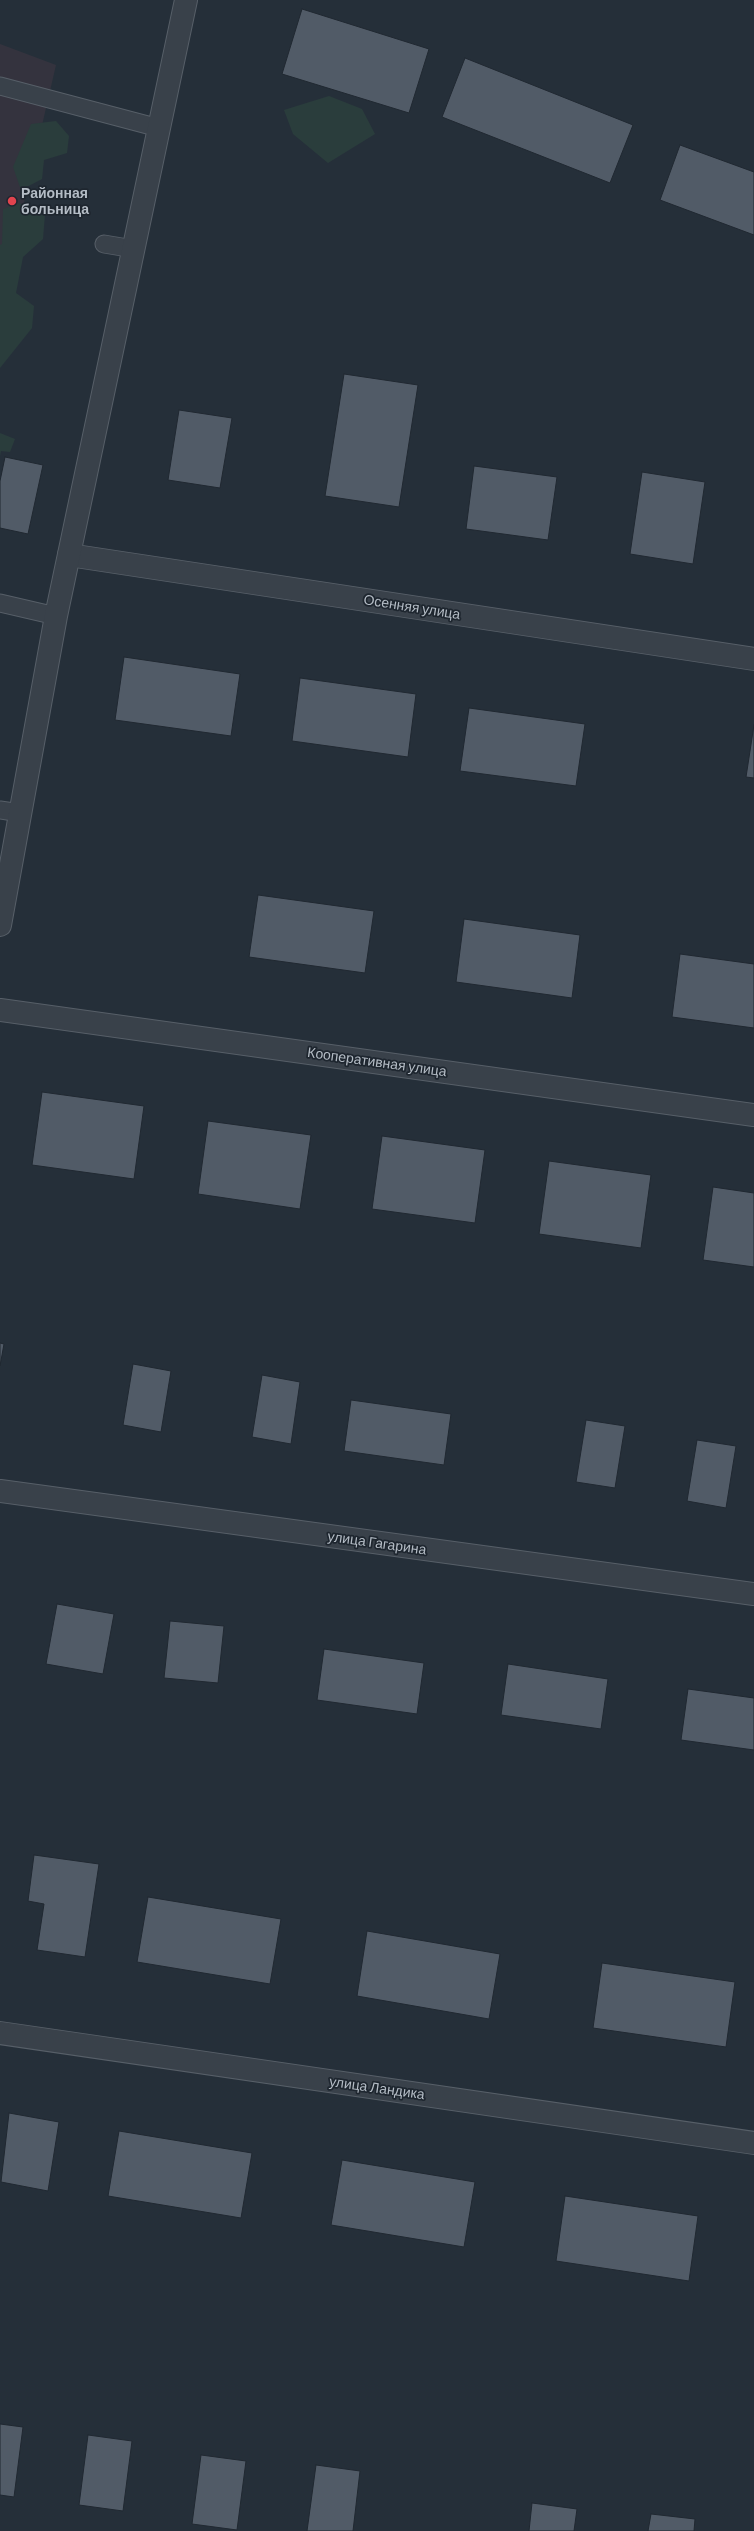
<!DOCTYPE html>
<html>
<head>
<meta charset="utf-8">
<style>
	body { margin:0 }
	canvas { display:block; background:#252f39 }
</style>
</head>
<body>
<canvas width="754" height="2531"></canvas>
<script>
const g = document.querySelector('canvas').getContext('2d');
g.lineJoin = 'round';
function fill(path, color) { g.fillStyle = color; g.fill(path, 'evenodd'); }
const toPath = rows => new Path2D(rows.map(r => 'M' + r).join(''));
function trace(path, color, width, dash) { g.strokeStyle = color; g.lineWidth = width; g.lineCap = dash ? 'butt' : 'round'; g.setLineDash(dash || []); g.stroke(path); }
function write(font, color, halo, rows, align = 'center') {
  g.font = font + ' Barlow,sans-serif'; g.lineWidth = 3.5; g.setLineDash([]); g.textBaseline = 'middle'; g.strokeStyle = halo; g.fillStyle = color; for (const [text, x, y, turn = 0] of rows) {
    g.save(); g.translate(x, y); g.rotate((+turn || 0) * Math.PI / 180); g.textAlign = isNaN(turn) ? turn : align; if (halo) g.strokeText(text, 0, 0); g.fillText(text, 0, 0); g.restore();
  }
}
const medical = toPath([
	[0,44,56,65,0,306]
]);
const green = toPath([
	[329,96,362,109,375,134,328,163,293,134,284,110],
	[56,121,69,136,67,153,44,160,42,179,21,190,13,167,31,124],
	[19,203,45,214,43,239,23,257,16,293,34,306,32,328,0,368,0,245,2,244,3,209],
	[0,433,15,439,10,452,1,451,0,456]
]);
const building = toPath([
	[302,9,429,49,409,113,282,74,302,9],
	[465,58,633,125,610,183,442,117,465,58],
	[680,145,754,172,754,235,660,200,680,145],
	[344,374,418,385,399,507,325,496,344,374],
	[179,410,232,418,220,488,168,480,179,410],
	[5,457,43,465,28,534,0,528,0,481,5,457],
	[474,466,557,477,548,540,466,529,474,466],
	[642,472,705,482,693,564,630,554,642,472],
	[124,657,240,674,231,736,115,720,124,657],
	[300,678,416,694,408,757,292,741,300,678],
	[469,708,585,724,576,786,460,771,469,708],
	[754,725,754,778,746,777,754,725],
	[258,895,374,911,365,973,249,957,258,895],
	[464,919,580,935,572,998,456,982,464,919],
	[680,954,754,964,754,1028,672,1017,680,954],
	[42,1092,144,1106,134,1179,32,1165,42,1092],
	[208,1121,311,1135,300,1209,198,1194,208,1121],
	[382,1136,485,1150,475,1223,372,1209,382,1136],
	[549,1161,651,1175,641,1248,539,1234,549,1161],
	[713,1187,754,1193,754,1267,703,1260,713,1187],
	[0,1343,4,1344,0,1366,0,1343],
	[133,1364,171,1371,161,1432,123,1425,133,1364],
	[262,1375,300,1382,291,1444,252,1437,262,1375],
	[351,1400,451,1414,444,1465,344,1451,351,1400],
	[586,1420,625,1426,615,1488,576,1482,586,1420],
	[697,1440,736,1446,726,1508,687,1501,697,1440],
	[57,1604,114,1614,103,1674,46,1664,57,1604],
	[170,1621,224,1626,218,1683,164,1678,170,1621],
	[324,1649,424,1663,417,1714,317,1700,324,1649],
	[508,1664,608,1679,601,1729,501,1715,508,1664],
	[688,1689,754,1698,754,1750,681,1740,688,1689],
	[34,1855,99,1864,85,1957,37,1950,44,1904,28,1901,34,1855],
	[148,1897,281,1919,270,1984,137,1962,148,1897],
	[367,1931,500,1954,489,2019,357,1996,367,1931],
	[602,1963,735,1982,726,2047,593,2028,602,1963],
	[9,2113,59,2122,48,2191,1,2182,9,2113],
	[119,2131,252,2153,241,2218,108,2196,119,2131],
	[342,2160,475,2182,464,2247,331,2225,342,2160],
	[565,2196,698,2216,689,2281,556,2261,565,2196],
	[0,2424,23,2427,14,2497,0,2495,0,2424],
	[88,2435,132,2441,123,2511,79,2505,88,2435],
	[201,2455,246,2461,237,2530,192,2524,201,2455],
	[316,2465,360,2471,353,2531,307,2531,316,2465],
	[532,2503,577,2509,574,2531,529,2531,532,2503],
	[651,2514,695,2519,694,2531,648,2531,651,2514]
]);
const service = toPath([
	[0,86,159,128],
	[104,244,134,249],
	[0,603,56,616],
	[0,810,20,813]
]);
const minor = toPath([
	[69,555,754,659],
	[0,1010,754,1115],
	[0,1491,754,1594],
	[0,2033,754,2143]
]);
const tertiary = toPath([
	[0,925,56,616,186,0]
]);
const markers = [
	[12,201,5,"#e0444e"]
];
const poiNames = [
	["Районная",21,193],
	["больница",21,209]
];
const streetNames = [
	["Осенняя улица",412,607,9],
	["Кооперативная улица",377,1062,8],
	["улица Гагарина",377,1543,8],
	["улица Ландика",377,2088,8]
];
fill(medical, '#34333e');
fill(green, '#2a3d3c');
fill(building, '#515b67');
trace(building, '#202831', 1);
trace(service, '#575f68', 19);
trace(minor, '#575f68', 24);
trace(tertiary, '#575f68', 24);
trace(service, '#39414a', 17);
trace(minor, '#39414a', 22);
trace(tertiary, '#39414a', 22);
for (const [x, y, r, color] of markers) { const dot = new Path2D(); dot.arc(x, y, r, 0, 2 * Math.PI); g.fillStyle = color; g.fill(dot); trace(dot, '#1e262f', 1.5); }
write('bold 14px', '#b4bcc5', '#1e262f', poiNames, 'left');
write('14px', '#b4bcc5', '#1e262f', streetNames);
</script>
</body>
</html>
